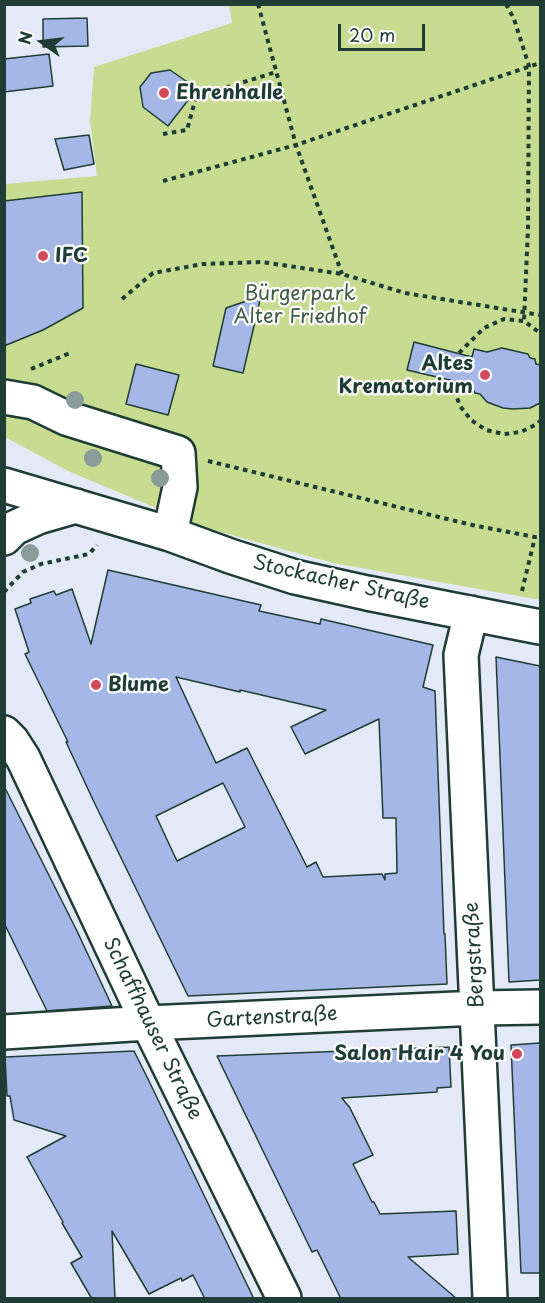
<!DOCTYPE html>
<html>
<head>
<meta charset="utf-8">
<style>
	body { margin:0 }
	#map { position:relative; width:545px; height:1303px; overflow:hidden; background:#e4e9f8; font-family:"Playpen Sans",sans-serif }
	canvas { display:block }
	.frame { position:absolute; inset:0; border:6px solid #1f3d34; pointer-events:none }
	.north { position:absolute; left:12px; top:12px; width:60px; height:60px; -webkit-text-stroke:4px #fff; paint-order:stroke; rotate:284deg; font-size:16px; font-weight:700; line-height:24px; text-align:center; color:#1f3d34 }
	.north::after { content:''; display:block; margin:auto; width:21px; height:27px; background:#1f3d34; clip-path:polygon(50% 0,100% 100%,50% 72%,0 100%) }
	.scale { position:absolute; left:338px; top:24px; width:87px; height:27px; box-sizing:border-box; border:3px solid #1f3d34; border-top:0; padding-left:8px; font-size:18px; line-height:21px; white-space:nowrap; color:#1f3d34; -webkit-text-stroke:4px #fff; paint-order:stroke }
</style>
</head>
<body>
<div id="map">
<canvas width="545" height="1303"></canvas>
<div class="frame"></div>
<div class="north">N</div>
<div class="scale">20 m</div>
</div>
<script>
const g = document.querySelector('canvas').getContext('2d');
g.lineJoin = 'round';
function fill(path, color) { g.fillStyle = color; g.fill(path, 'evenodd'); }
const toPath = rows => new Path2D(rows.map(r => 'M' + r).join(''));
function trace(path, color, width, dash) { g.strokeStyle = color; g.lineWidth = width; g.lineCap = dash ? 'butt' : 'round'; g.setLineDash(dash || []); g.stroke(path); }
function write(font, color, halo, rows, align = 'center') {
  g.font = font + ' "Playpen Sans",sans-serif'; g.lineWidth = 4.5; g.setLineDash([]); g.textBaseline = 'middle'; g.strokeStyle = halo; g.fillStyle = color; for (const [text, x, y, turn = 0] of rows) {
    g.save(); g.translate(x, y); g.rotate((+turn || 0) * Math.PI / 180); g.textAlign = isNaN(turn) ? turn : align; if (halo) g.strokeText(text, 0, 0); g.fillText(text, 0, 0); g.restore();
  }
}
const green = toPath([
	[229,5,540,5,540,600,333,563,199,526,68,471,5,437,4,184,97,176,90,120,94,67,232,23]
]);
const building = toPath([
	[87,18,88,46,43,47,43,19,87,18],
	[49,54,53,86,4,92,4,59,49,54],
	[170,70,186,81,189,99,168,126,143,107,140,87,151,73,170,70],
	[89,135,94,164,64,170,55,139,89,135],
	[82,192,83,308,43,330,4,346,4,201,82,192],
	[261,296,243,373,213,366,226,308,261,296],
	[414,342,472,357,474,349,487,352,502,348,528,354,530,358,535,359,536,364,540,365,540,403,530,408,513,409,503,408,487,402,480,394,475,393,472,388,458,382,407,370,414,342],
	[136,364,179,375,168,415,126,404,136,364],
	[108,570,261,605,259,611,320,624,321,619,433,645,423,687,435,691,444,934,445,934,447,984,188,996,94,802,66,742,68,742,25,654,29,652,15,609,31,603,30,599,54,591,56,595,72,589,91,644,108,570],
	[176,677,240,692,240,690,326,710,291,727,305,754,379,719,383,818,396,818,397,873,385,874,385,880,382,874,323,877,316,862,307,867,247,748,216,763,176,677],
	[223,783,245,827,177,861,156,816,223,783],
	[496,657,540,666,540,980,509,982,496,657],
	[4,786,77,931,112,1006,47,1011,4,923,4,786],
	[540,1043,540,1273,521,1273,511,1045,540,1043],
	[449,1047,451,1087,437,1088,437,1092,342,1098,350,1108,373,1155,353,1164,372,1202,374,1202,380,1214,456,1211,458,1254,408,1257,457,1299,341,1299,317,1250,312,1252,217,1056,449,1047],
	[134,1051,148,1079,254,1299,205,1299,193,1275,182,1281,181,1278,149,1294,112,1231,115,1299,92,1299,71,1263,82,1257,62,1223,63,1222,27,1157,66,1136,14,1120,10,1096,7,1096,5,1057,134,1051]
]);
const path = toPath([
	[258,4,296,145,342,274],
	[506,4,514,19,529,66,528,228,524,321],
	[163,134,187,130,196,97,276,72],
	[163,181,296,145,540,63],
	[122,299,153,273,203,264,262,262,342,274,405,293,540,315],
	[459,353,484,328,504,319,524,321,540,333],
	[31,369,70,353],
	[454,381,454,389,460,406,471,420,486,430,504,434,521,432,537,424,540,421],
	[208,461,472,525,540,538],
	[522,591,535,537],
	[4,592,23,572,41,564,89,554,97,545]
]);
const minor = toPath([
	[4,397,33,402,66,418,178,453,180,487,170,534],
	[4,485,170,534,230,556,295,577,367,593,540,627],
	[4,538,14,528,38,517,76,506],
	[471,613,461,655,490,1298],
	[4,733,12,741,23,758,148,1023,284,1298],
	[4,1032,148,1023,478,1008,540,1007]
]);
const trees = [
	[75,400],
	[93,458],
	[160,478],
	[30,553]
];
const markers = [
	[164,93,6,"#d1495b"],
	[43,256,6,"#d1495b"],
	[485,375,6,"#d1495b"],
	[96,685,6,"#d1495b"],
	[517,1054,6,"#d1495b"]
];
const poiNames = [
	["Ehrenhalle",176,93],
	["IFC",55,256],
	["Altes",473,364,"right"],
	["Krematorium",473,387,"right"],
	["Blume",108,685],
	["Salon Hair 4 You",505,1054,"right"]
];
const parkNames = [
	["Bürgerpark",300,294],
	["Alter Friedhof",300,317]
];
const streetNames = [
	["Stockacher Straße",341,583,13],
	["Bergstraße",475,955,-93],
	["Gartenstraße",272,1018,-3],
	["Schaffhauser Straße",152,1029,64]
];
fill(green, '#c8dc91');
fill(building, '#a4b7e6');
trace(building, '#1f3d34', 1.5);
trace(minor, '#1f3d34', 38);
trace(path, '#1f3d34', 4, [4.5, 4.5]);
trace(minor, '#fff', 33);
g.fillStyle = '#8a9c97';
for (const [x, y] of trees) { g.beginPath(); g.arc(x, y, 9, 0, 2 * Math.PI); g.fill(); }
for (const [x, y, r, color] of markers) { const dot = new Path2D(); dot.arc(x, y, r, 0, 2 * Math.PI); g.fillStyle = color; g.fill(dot); trace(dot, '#fff', 2); }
write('bold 20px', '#1f3d34', '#fff', poiNames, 'left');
write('20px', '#415d47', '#fff', parkNames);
write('20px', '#1f3d34', '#fff', streetNames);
</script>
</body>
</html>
